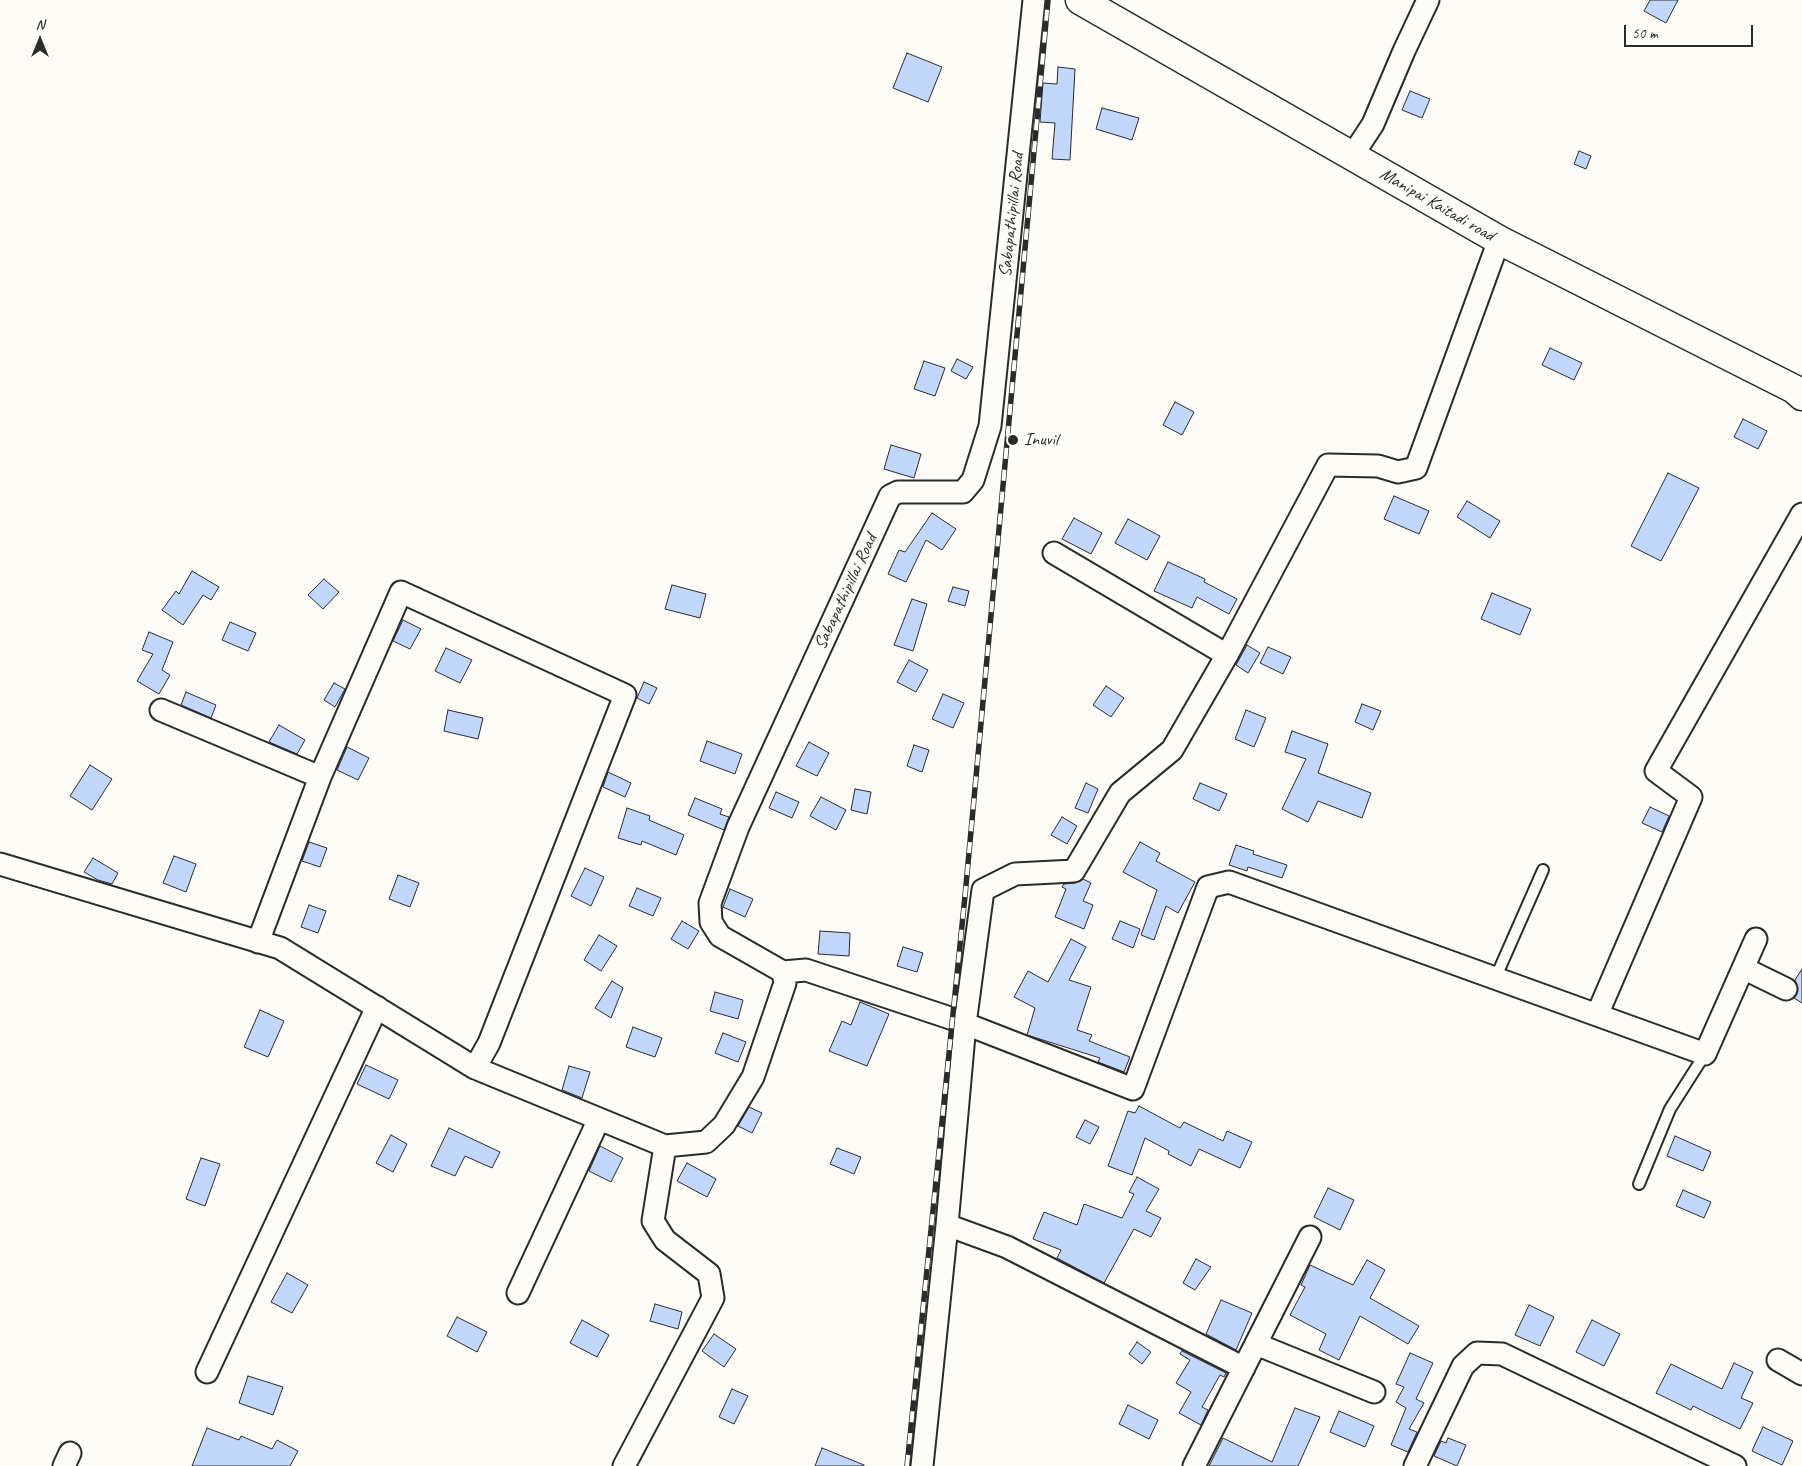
<!DOCTYPE html>
<html>
<head>
<meta charset="utf-8">
<style>
	body { margin:0 }
	#map { position:relative; width:1802px; height:1466px; overflow:hidden; background:#fdfcf7; font-family:Caveat,sans-serif }
	canvas { display:block }
	.north { position:absolute; left:15px; top:15px; width:50px; height:50px; -webkit-text-stroke:4px #fdfcf7; paint-order:stroke; rotate:0deg; font-size:14px; font-weight:700; line-height:20px; text-align:center; color:#2b2b2b }
	.north::after { content:''; display:block; margin:auto; width:18px; height:22px; background:#2b2b2b; clip-path:polygon(50% 0,100% 100%,50% 72%,0 100%) }
	.scale { position:absolute; left:1624px; top:25px; width:129px; height:22px; box-sizing:border-box; border:2px solid #2b2b2b; border-top:0; padding-left:6px; font-size:15px; line-height:18px; white-space:nowrap; color:#2b2b2b; -webkit-text-stroke:4px #fdfcf7; paint-order:stroke }
</style>
</head>
<body>
<div id="map">
<canvas width="1802" height="1466"></canvas>
<div class="north">N</div>
<div class="scale">50 m</div>
</div>
<script>
const g = document.querySelector('canvas').getContext('2d');
g.lineJoin = 'round';
function fill(path, color) { g.fillStyle = color; g.fill(path, 'evenodd'); }
const toPath = rows => new Path2D(rows.map(r => 'M' + r).join(''));
function trace(path, color, width, dash) { g.strokeStyle = color; g.lineWidth = width; g.lineCap = dash ? 'butt' : 'round'; g.setLineDash(dash || []); g.stroke(path); }
function write(font, color, halo, rows, align = 'center') {
  g.font = font + ' Caveat,sans-serif'; g.lineWidth = 4; g.setLineDash([]); g.textBaseline = 'middle'; g.strokeStyle = halo; g.fillStyle = color; for (const [text, x, y, turn = 0] of rows) {
    g.save(); g.translate(x, y); g.rotate((+turn || 0) * Math.PI / 180); g.textAlign = isNaN(turn) ? turn : align; if (halo) g.strokeText(text, 0, 0); g.fillText(text, 0, 0); g.restore();
  }
}
const building = toPath([
	[1650,0,1678,0,1666,23,1644,11,1650,0],
	[907,53,942,67,928,102,893,88,907,53],
	[1058,67,1075,69,1070,160,1052,159,1055,123,1040,122,1043,83,1057,84,1058,67],
	[1410,91,1430,99,1422,118,1402,110,1410,91],
	[1102,108,1139,118,1132,140,1096,129,1102,108],
	[1579,151,1591,156,1586,169,1574,164,1579,151],
	[1550,348,1582,363,1574,380,1542,365,1550,348],
	[957,359,973,367,966,379,951,371,957,359],
	[924,361,945,368,935,396,914,389,924,361],
	[1175,402,1194,412,1182,435,1163,425,1175,402],
	[1743,419,1767,431,1758,449,1734,437,1743,419],
	[891,445,921,454,914,478,884,469,891,445],
	[1668,473,1699,488,1661,561,1631,546,1668,473],
	[1394,496,1429,511,1419,534,1384,519,1394,496],
	[1467,501,1500,521,1490,538,1457,517,1467,501],
	[932,513,956,529,942,550,926,540,906,582,888,574,899,550,905,552,932,513],
	[1074,518,1102,533,1091,554,1062,539,1074,518],
	[1128,519,1160,536,1147,560,1115,543,1128,519],
	[1168,562,1205,579,1204,582,1237,599,1229,614,1197,597,1192,608,1154,591,1168,562],
	[192,571,219,587,211,600,203,595,183,625,162,610,176,591,179,594,192,571],
	[324,579,339,592,323,609,308,595,324,579],
	[672,585,706,594,700,618,665,609,672,585],
	[953,587,969,591,965,606,948,601,953,587],
	[1492,593,1531,609,1520,635,1481,619,1492,593],
	[912,599,927,604,913,651,894,645,912,599],
	[403,620,421,629,410,649,393,641,403,620],
	[230,622,256,633,248,651,222,640,230,622],
	[149,632,173,642,162,670,170,675,159,694,137,681,153,654,142,650,149,632],
	[1247,645,1260,653,1248,673,1236,665,1247,645],
	[1268,647,1291,657,1283,674,1260,663,1268,647],
	[446,648,472,660,460,683,435,671,446,648],
	[909,660,928,670,916,692,897,682,909,660],
	[644,682,657,688,649,704,637,698,644,682],
	[334,683,345,689,335,707,324,700,334,683],
	[1106,686,1124,698,1111,717,1093,705,1106,686],
	[186,692,216,705,211,718,181,705,186,692],
	[943,694,964,703,953,728,932,719,943,694],
	[1362,704,1381,711,1373,730,1355,722,1362,704],
	[448,710,483,718,478,739,444,731,448,710],
	[1246,710,1266,718,1254,747,1235,739,1246,710],
	[279,725,305,740,297,754,269,742,279,725],
	[1292,731,1328,744,1318,773,1371,793,1362,818,1318,801,1308,822,1282,809,1306,759,1285,752,1292,731],
	[707,741,742,754,735,774,700,761,707,741],
	[809,742,829,753,817,776,796,766,809,742],
	[914,745,929,750,922,772,907,766,914,745],
	[347,747,369,758,358,780,337,770,347,747],
	[90,765,112,779,92,810,70,796,90,765],
	[608,772,631,783,625,797,603,787,608,772],
	[1086,783,1098,789,1088,813,1075,808,1086,783],
	[1200,783,1227,794,1219,811,1193,799,1200,783],
	[855,789,871,792,867,814,851,810,855,789],
	[776,792,799,802,792,818,769,808,776,792],
	[821,797,846,810,836,830,810,816,821,797],
	[695,798,722,809,720,814,729,817,724,830,688,815,695,798],
	[1650,807,1669,816,1662,832,1642,823,1650,807],
	[627,808,650,816,649,820,684,835,676,855,642,841,641,845,618,838,627,808],
	[1062,817,1077,826,1067,844,1051,835,1062,817],
	[309,842,327,848,320,867,302,861,309,842],
	[1140,842,1160,853,1156,861,1195,882,1178,913,1166,906,1154,940,1141,935,1157,890,1123,872,1140,842],
	[1236,845,1254,851,1253,854,1287,865,1282,878,1248,867,1247,871,1229,865,1236,845],
	[174,856,196,864,186,892,163,883,174,856],
	[93,858,118,873,112,884,98,880,84,872,93,858],
	[585,868,604,877,591,906,571,896,585,868],
	[398,875,419,883,410,907,389,899,398,875],
	[1083,879,1091,883,1083,901,1093,905,1084,929,1055,917,1066,889,1062,887,1064,884,1075,883,1083,879],
	[637,888,661,898,653,916,629,906,637,888],
	[730,889,753,899,745,917,723,907,730,889],
	[309,905,326,911,318,933,301,927,309,905],
	[682,921,699,931,688,949,671,939,682,921],
	[1120,921,1140,929,1133,948,1112,939,1120,921],
	[820,931,850,933,849,956,818,954,820,931],
	[599,935,617,946,601,971,584,960,599,935],
	[1071,939,1086,947,1069,980,1091,987,1077,1030,1092,1035,1089,1041,1130,1057,1124,1072,1098,1062,1100,1058,1027,1035,1035,1008,1014,997,1028,971,1048,982,1071,939],
	[903,947,923,953,917,972,897,966,903,947],
	[1802,969,1802,1003,1794,998,1798,989,1795,980,1802,969],
	[612,981,623,988,611,1018,595,1008,612,981],
	[715,992,743,1000,738,1019,710,1011,715,992],
	[860,1002,889,1014,867,1066,829,1051,842,1021,851,1025,860,1002],
	[260,1010,284,1021,268,1057,244,1047,260,1010],
	[633,1027,662,1038,655,1057,626,1047,633,1027],
	[723,1033,746,1042,738,1062,715,1053,723,1033],
	[366,1065,398,1080,389,1099,357,1084,366,1065],
	[569,1066,590,1072,582,1098,562,1090,569,1066],
	[1139,1106,1180,1128,1184,1122,1223,1141,1227,1131,1252,1142,1240,1168,1199,1149,1191,1166,1168,1154,1169,1151,1145,1138,1132,1175,1108,1166,1128,1111,1135,1113,1139,1106],
	[749,1107,762,1113,752,1133,738,1126,749,1107],
	[1085,1120,1099,1127,1090,1144,1076,1137,1085,1120],
	[449,1128,500,1152,492,1168,465,1156,455,1176,431,1166,449,1128],
	[391,1135,407,1144,393,1172,376,1163,391,1135],
	[1675,1136,1711,1152,1703,1171,1667,1156,1675,1136],
	[600,1146,623,1158,611,1182,589,1171,600,1146],
	[837,1148,861,1157,854,1174,830,1164,837,1148],
	[201,1158,220,1164,205,1206,186,1199,201,1158],
	[687,1163,716,1179,707,1197,677,1181,687,1163],
	[1137,1177,1159,1189,1146,1211,1161,1218,1151,1237,1134,1229,1104,1283,1057,1258,1061,1250,1033,1239,1044,1212,1077,1225,1084,1204,1122,1218,1134,1194,1129,1192,1137,1177],
	[1328,1188,1354,1200,1340,1230,1314,1217,1328,1188],
	[1683,1190,1711,1202,1704,1218,1676,1206,1683,1190],
	[1196,1259,1211,1267,1195,1290,1183,1283,1196,1259],
	[1367,1260,1385,1270,1370,1298,1419,1326,1408,1344,1360,1316,1339,1360,1319,1350,1326,1334,1290,1315,1305,1287,1301,1285,1310,1265,1353,1285,1367,1260],
	[287,1273,308,1285,292,1313,271,1302,287,1273],
	[1221,1300,1252,1313,1236,1350,1206,1334,1221,1300],
	[655,1304,682,1312,678,1329,650,1321,655,1304],
	[1529,1305,1554,1317,1540,1346,1515,1335,1529,1305],
	[457,1317,487,1332,477,1352,447,1336,457,1317],
	[582,1320,609,1335,597,1357,570,1343,582,1320],
	[1592,1320,1620,1334,1604,1366,1576,1352,1592,1320],
	[714,1334,736,1349,724,1367,702,1351,714,1334],
	[1137,1342,1151,1352,1142,1364,1129,1354,1137,1342],
	[1182,1351,1226,1373,1224,1377,1220,1375,1202,1407,1208,1410,1201,1425,1179,1413,1191,1392,1176,1383,1190,1360,1180,1354,1182,1351],
	[1410,1353,1433,1363,1416,1399,1424,1403,1409,1429,1417,1432,1408,1452,1391,1445,1406,1408,1396,1402,1404,1387,1396,1384,1410,1353],
	[1734,1363,1753,1372,1741,1398,1753,1403,1740,1429,1693,1406,1691,1410,1656,1393,1671,1364,1722,1389,1734,1363],
	[248,1376,283,1387,273,1415,239,1403,248,1376],
	[732,1389,748,1396,734,1424,719,1417,732,1389],
	[1128,1405,1158,1420,1149,1439,1119,1424,1128,1405],
	[1295,1408,1320,1417,1298,1466,1209,1466,1223,1438,1272,1462,1295,1408],
	[1339,1411,1374,1426,1365,1447,1330,1432,1339,1411],
	[1763,1427,1793,1441,1782,1465,1752,1451,1763,1427],
	[207,1428,239,1440,241,1436,272,1449,277,1440,298,1451,290,1466,192,1466,207,1428],
	[1448,1438,1466,1445,1457,1466,1434,1456,1441,1441,1446,1443,1448,1438],
	[822,1448,864,1465,864,1466,815,1466,822,1448]
]);
const lane = toPath([
	[1495,979,1543,870],
	[1639,1184,1670,1109,1705,1054]
]);
const street = toPath([
	[1352,156,1373,124,1404,51,1428,0],
	[1054,553,1227,655],
	[161,710,320,777,258,942],
	[320,777,401,592,625,695,489,1043,475,1068],
	[0,864,280,948,475,1068,665,1146,653,1221,665,1240,709,1274,713,1298,624,1466],
	[1743,968,1786,989],
	[783,972,806,970,953,1019,1133,1089,1208,887,1229,882,1705,1054,1756,939],
	[1597,1015,1691,797,1656,771,1802,514],
	[665,1146,706,1142,724,1125,753,1077,785,983,783,972,720,936,711,922,710,903,738,827,890,496,898,492,963,492,973,480,990,426,1034,0],
	[947,1225,1007,1247,1244,1368],
	[518,1293,599,1119],
	[1256,1344,1374,1392],
	[1778,1360,1802,1374],
	[207,1372,377,1007],
	[64,1466,70,1453],
	[922,1466,947,1225,965,1024,983,890,1015,874,1074,871,1120,793,1172,750,1227,655,1328,465,1378,466,1398,472,1416,468,1499,240],
	[1194,1466,1310,1237],
	[1415,1466,1463,1366,1477,1353,1502,1354,1735,1466]
]);
const secondary = toPath([
	[1080,0,1499,240,1794,389,1802,396]
]);
const rail = toPath([
	[907,1466,965,896,1048,0]
]);
const markers = [
	[1013,440,6,"#2b2b2b"]
];
const streetNames = [
	["Manipai Kaitadi road",1437,205,30],
	["Sabapathipillai Road",1012,215,-84],
	["Sabapathipillai Road",846,592,-65]
];
const poiNames = [
	["Inuvil",1024,440]
];
fill(building, '#c2d7fc');
trace(building, '#2b2b2b', 1);
trace(lane, '#2b2b2b', 14);
trace(street, '#2b2b2b', 25);
trace(secondary, '#2b2b2b', 31);
trace(lane, '#fdfcf7', 10);
trace(street, '#fdfcf7', 21);
trace(secondary, '#fdfcf7', 28);
trace(rail, '#2b2b2b', 5.5);
trace(rail, '#fdfcf7', 4, [11]);
for (const [x, y, r, color] of markers) { const dot = new Path2D(); dot.arc(x, y, r, 0, 2 * Math.PI); g.fillStyle = color; g.fill(dot); trace(dot, '#fdfcf7', 2); }
write('18px', '#2b2b2b', '#fdfcf7', streetNames);
write('18px', '#2b2b2b', '#fdfcf7', poiNames, 'left');
</script>
</body>
</html>
